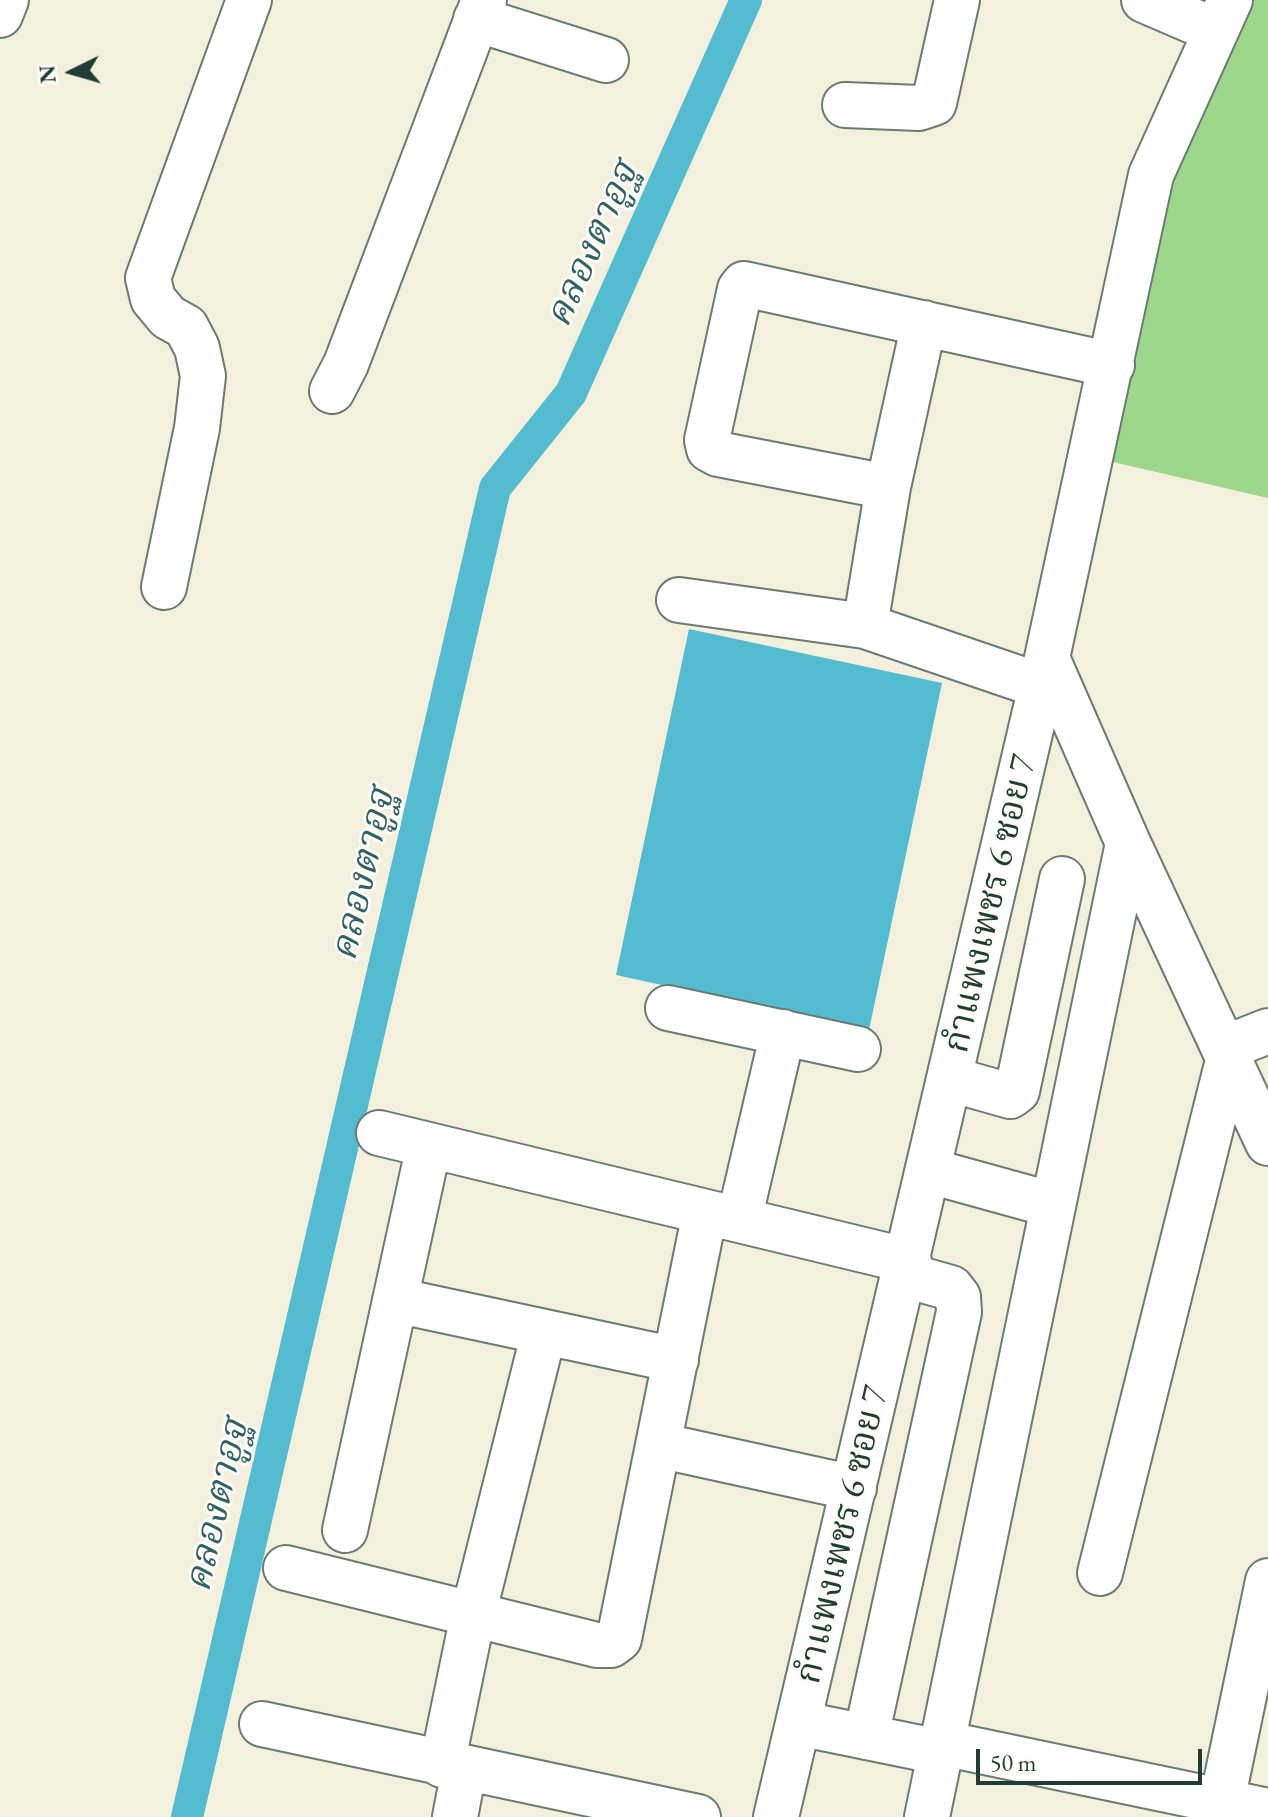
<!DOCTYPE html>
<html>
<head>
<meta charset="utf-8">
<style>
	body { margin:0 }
	#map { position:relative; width:1268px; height:1817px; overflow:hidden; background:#f3f0dd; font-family:"EB Garamond",serif }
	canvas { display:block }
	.north { position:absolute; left:32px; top:32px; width:80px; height:80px; -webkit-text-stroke:6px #fdfcf7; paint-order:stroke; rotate:265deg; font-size:22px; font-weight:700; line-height:32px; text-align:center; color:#1f3d34 }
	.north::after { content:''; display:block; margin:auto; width:28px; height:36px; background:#1f3d34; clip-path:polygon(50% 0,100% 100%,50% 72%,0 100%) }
	.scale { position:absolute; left:976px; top:1749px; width:226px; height:36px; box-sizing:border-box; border:4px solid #1f3d34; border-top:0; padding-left:10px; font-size:24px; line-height:28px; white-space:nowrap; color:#1f3d34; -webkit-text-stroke:6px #fdfcf7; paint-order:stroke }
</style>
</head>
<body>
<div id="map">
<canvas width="1268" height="1817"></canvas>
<div class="north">N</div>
<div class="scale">50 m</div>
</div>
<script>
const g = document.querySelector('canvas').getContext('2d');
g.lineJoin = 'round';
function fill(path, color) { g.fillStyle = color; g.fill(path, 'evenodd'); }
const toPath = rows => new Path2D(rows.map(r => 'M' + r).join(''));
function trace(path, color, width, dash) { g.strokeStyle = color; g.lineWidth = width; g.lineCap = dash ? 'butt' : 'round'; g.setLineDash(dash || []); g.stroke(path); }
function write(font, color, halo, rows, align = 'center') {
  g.font = font + ' "EB Garamond","Noto Serif Thai",serif'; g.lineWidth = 6; g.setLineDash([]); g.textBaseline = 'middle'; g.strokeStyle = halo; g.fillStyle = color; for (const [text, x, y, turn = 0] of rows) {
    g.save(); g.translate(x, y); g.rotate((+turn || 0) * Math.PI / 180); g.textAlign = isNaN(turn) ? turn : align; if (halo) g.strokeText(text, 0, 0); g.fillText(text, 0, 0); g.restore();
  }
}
const green = toPath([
	[1254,0,1268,0,1268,498,1109,461,1154,175]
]);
const water = toPath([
	[689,629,942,683,869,1030,616,975]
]);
const canal = toPath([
	[187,1817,495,488,571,393,746,0]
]);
const minor = toPath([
	[1144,0,1216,31],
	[0,15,6,0],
	[476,19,606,60],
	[845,105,919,108,934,103,957,0],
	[332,391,346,364,484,0],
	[888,487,718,454,709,449,707,440,740,289,744,284,1112,365],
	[164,587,197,428,203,376,197,348,186,327,168,317,153,299,148,278,249,0],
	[679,600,865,626,1041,686],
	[865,626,888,487,924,323],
	[1128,843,1268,1143],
	[668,1008,858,1049],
	[1225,1048,1268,1031],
	[950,1079,1010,1096,1017,1091,1062,879],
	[379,1133,909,1261],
	[930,1171,1053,1205],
	[739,1220,783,1032],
	[395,1300,676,1360],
	[658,1445,854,1488],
	[345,1530,429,1145],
	[286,1568,597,1645,611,1645,619,1639,705,1212],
	[1100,1573,1229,1056],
	[798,1723,940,1752],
	[262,1724,698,1817],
	[866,1737,959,1312,958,1297,951,1288,905,1275],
	[942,1743,1268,1811],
	[442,1765,473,1615,544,1332],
	[1222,1801,1268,1581],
	[455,1817,464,1770],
	[776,1817,1041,686,1151,175,1230,0],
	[927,1817,1128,843,1047,658]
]);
const streetNames = [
	["กำแพงเพชร 6 ซอย 7",991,904,-77],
	["กำแพงเพชร 6 ซอย 7",843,1535,-77]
];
const waterNames = [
	["คลองตาอูฐ",593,245,-66],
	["คลองตาอูฐ",364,875,-77],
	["คลองตาอูฐ",218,1506,-77]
];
fill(green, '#9cd78b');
fill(water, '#53bcd0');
trace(canal, '#53bcd0', 32);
trace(minor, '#697c6f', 48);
trace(minor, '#fff', 44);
write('36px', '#1f3d34', '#fdfcf7', streetNames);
write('italic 38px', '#2f6363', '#fdfcf7', waterNames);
</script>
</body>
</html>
